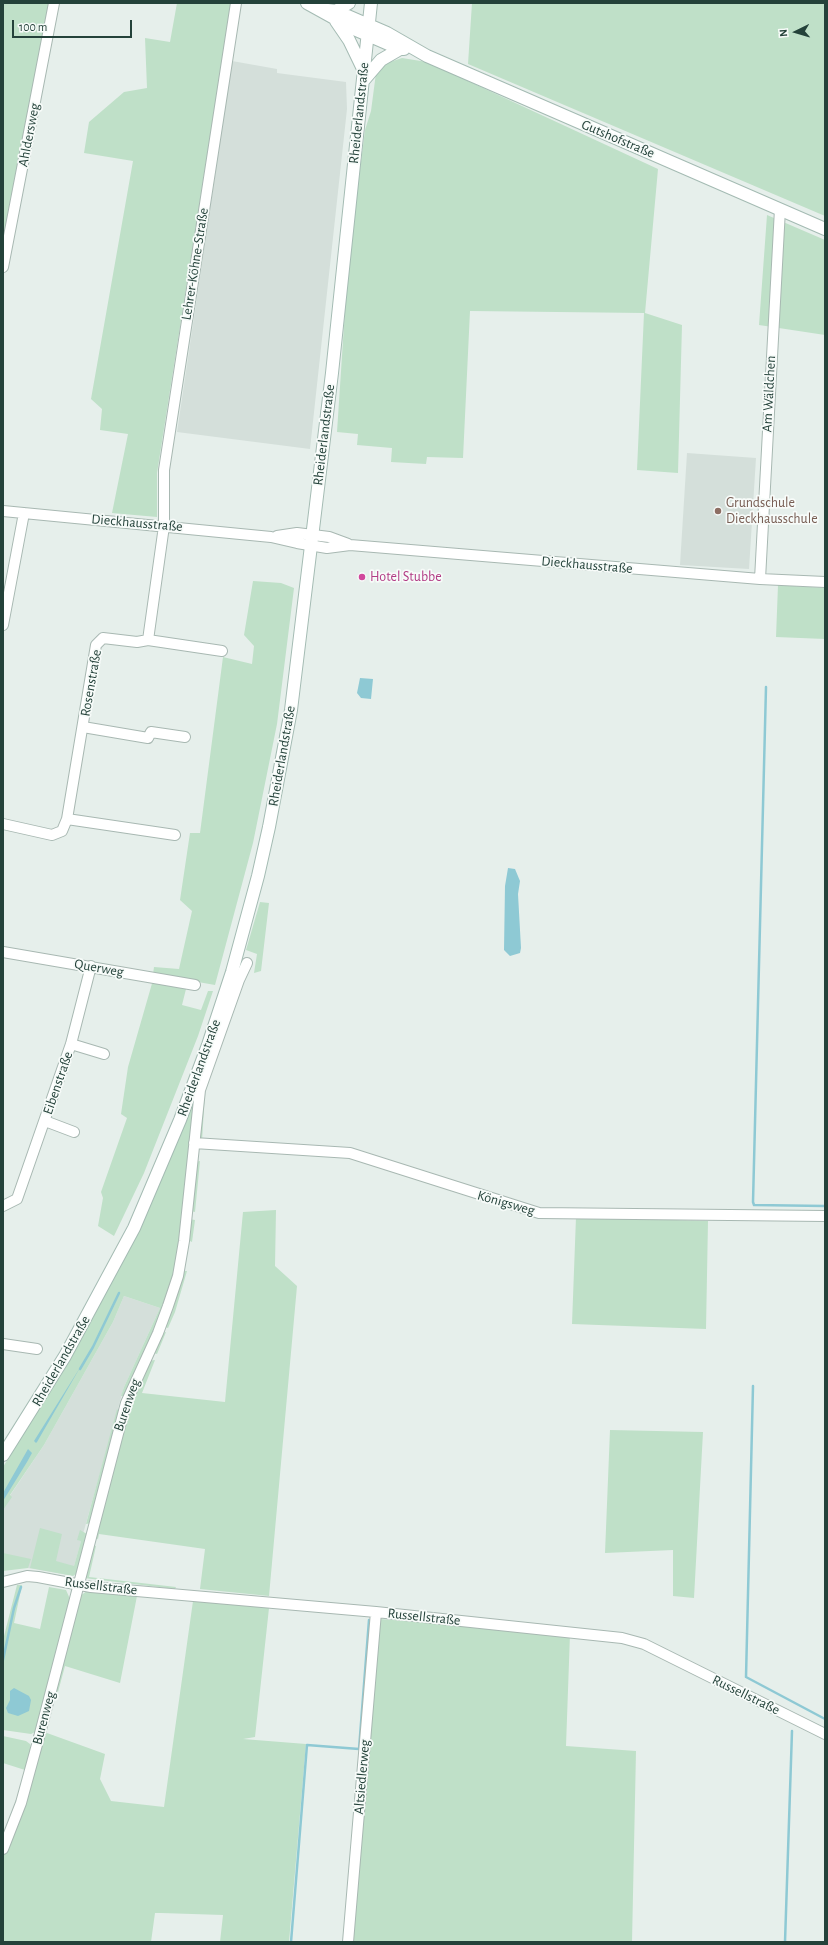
<!DOCTYPE html>
<html>
<head>
<meta charset="utf-8">
<style>
	body { margin:0 }
	#map { position:relative; width:828px; height:1945px; overflow:hidden; background:#e6efeb; font-family:"Alegreya Sans",sans-serif }
	canvas { display:block }
	.frame { position:absolute; inset:0; border:4px solid #24423a; pointer-events:none }
	.north { position:absolute; left:776px; top:12px; width:40px; height:40px; -webkit-text-stroke:3px #f7fbf9; paint-order:stroke; rotate:265deg; font-size:11px; font-weight:700; line-height:16px; text-align:center; color:#24423a }
	.north::after { content:''; display:block; margin:auto; width:14px; height:18px; background:#24423a; clip-path:polygon(50% 0,100% 100%,50% 72%,0 100%) }
	.scale { position:absolute; left:12px; top:20px; width:120px; height:18px; box-sizing:border-box; border:2px solid #24423a; border-top:0; padding-left:5px; font-size:12px; line-height:14px; white-space:nowrap; color:#24423a; -webkit-text-stroke:3px #f7fbf9; paint-order:stroke }
</style>
</head>
<body>
<div id="map">
<canvas width="828" height="1945"></canvas>
<div class="frame"></div>
<div class="north">N</div>
<div class="scale">100 m</div>
</div>
<script>
const g = document.querySelector('canvas').getContext('2d');
g.lineJoin = 'round';
function fill(path, color) { g.fillStyle = color; g.fill(path, 'evenodd'); }
const toPath = rows => new Path2D(rows.map(r => 'M' + r).join(''));
function trace(path, color, width, dash) { g.strokeStyle = color; g.lineWidth = width; g.lineCap = dash ? 'butt' : 'round'; g.setLineDash(dash || []); g.stroke(path); }
function write(font, color, halo, rows, align = 'center') {
  g.font = font + ' "Alegreya Sans",sans-serif'; g.lineWidth = 3.5; g.setLineDash([]); g.textBaseline = 'middle'; g.strokeStyle = halo; g.fillStyle = color; for (const [text, x, y, turn = 0] of rows) {
    g.save(); g.translate(x, y); g.rotate((+turn || 0) * Math.PI / 180); g.textAlign = isNaN(turn) ? turn : align; if (halo) g.strokeText(text, 0, 0); g.fillText(text, 0, 0); g.restore();
  }
}
const built = toPath([
	[232,61,277,69,277,73,346,82,347,109,310,449,177,432],
	[687,453,756,458,749,569,680,565],
	[124,1296,160,1308,124,1387,73,1570,69,1575,28,1568,3,1567,3,1506,44,1445,113,1322]
]);
const green = toPath([
	[3,3,49,3,3,238],
	[177,3,231,3,157,473,157,517,112,513,128,434,100,430,102,409,91,399,133,161,84,153,89,122,124,92,147,88,145,38,170,42],
	[472,3,825,3,825,216,468,64],
	[402,58,427,62,658,169,645,313,682,325,678,473,637,470,644,313,470,311,463,458,427,457,426,464,391,462,392,448,357,445,358,434,337,432,345,310,353,226,365,130,371,111,376,73,387,63],
	[767,215,825,240,825,335,759,325],
	[253,581,281,583,294,588,277,724,253,843,215,985,153,974,154,967,179,969,192,911,180,900,190,833,200,833,223,657,252,664,254,646,244,635],
	[778,585,825,588,825,639,776,637],
	[260,902,269,903,261,971,254,973,257,954,246,950],
	[153,980,187,985,182,1005,201,1010,208,991,213,991,198,1036,144,1173,114,1236,98,1226,103,1198,101,1192,127,1118,121,1114,128,1067],
	[202,1092,205,1092,202,1141,199,1140],
	[196,1094,181,1245,170,1294,126,1396,121,1396,124,1387,160,1308,124,1296,113,1322,44,1445,10,1495,12,1497,3,1510,3,1467,46,1396],
	[200,1161,195,1212,190,1211,195,1162],
	[276,1210,275,1266,297,1286,269,1596,200,1589,205,1549,99,1534,98,1539,95,1538,132,1394,148,1361,155,1360,142,1393,225,1402,243,1212],
	[576,1217,708,1221,706,1329,572,1324],
	[189,1219,195,1220,192,1242,186,1239],
	[182,1271,187,1271,175,1312,168,1328,165,1327],
	[166,1332,157,1354,153,1353,161,1333],
	[117,1409,120,1412,91,1523,86,1524],
	[610,1430,703,1432,694,1598,673,1596,673,1550,605,1553],
	[40,1528,62,1534,56,1561,74,1566,81,1541,77,1540,80,1530,87,1534,77,1573,73,1576,30,1568],
	[91,1544,96,1546,89,1577,176,1587,175,1589,84,1578],
	[3,1553,31,1559,28,1568,3,1571],
	[17,1585,22,1585,14,1623,40,1629,49,1587,66,1590,70,1599,37,1731,31,1734,3,1730,3,1640],
	[87,1591,137,1596,120,1683,65,1666,58,1692,55,1689,80,1596],
	[193,1601,269,1608,255,1737,243,1739,306,1744,289,1942,220,1942,223,1915,161,1913,155,1913,151,1942,3,1942,3,1857,13,1836,43,1734,47,1733,105,1754,100,1779,111,1801,164,1807],
	[380,1619,570,1634,566,1746,636,1751,632,1942,352,1942],
	[3,1736,26,1741,30,1744,31,1748,25,1770,3,1763]
]);
const water = toPath([
	[360,678,373,679,371,699,361,698,357,693],
	[508,868,515,869,520,881,518,894,521,948,520,953,510,956,504,950,505,886],
	[81,1366,37,1442,36,1443,34,1441],
	[28,1449,32,1453,27,1462,3,1501,3,1493],
	[14,1688,29,1696,31,1700,29,1711,18,1716,8,1713,6,1708,10,1700,10,1691]
]);
const stream = toPath([
	[766,687,753,1202,754,1205,825,1206],
	[80,1369,93,1347,119,1293],
	[753,1386,746,1677,825,1719],
	[3,1660,14,1608,21,1587],
	[291,1942,307,1745,359,1749,369,1620],
	[785,1942,792,1731]
]);
const street = toPath([
	[3,267,54,3],
	[3,511,271,537,297,543,327,548,350,545,760,579,825,582],
	[277,536,297,533,329,537,348,544],
	[760,579,780,209],
	[3,625,24,513],
	[148,640,222,651],
	[83,727,148,738,151,732,185,737],
	[67,819,175,835],
	[3,824,52,835,62,831,67,819,96,645,103,638,137,642,148,640,164,526,164,470,236,3],
	[3,952,195,985],
	[71,1044,104,1054],
	[45,1121,74,1132],
	[194,1143,350,1153,539,1213,825,1216],
	[3,1206,17,1199,71,1044,91,966],
	[3,1344,37,1349],
	[3,1582,27,1576,38,1577,91,1587,376,1612,622,1638,644,1644,825,1734],
	[3,1849,21,1803,38,1741,126,1403,158,1333,168,1306,178,1276,184,1241,200,1090,239,980,247,963],
	[348,1942,376,1612]
]);
const secondary = toPath([
	[307,3,354,29,400,49,404,49],
	[319,9,336,11,387,33,427,56,825,229],
	[336,11,349,3],
	[336,21,349,40,364,71],
	[363,81,381,60,400,49],
	[3,1455,65,1356,134,1228,180,1120,208,1045,232,972,258,876,269,827,291,710,332,373,371,3]
]);
const markers = [
	[718,511,4,"#8d6e63"],
	[362,577,4,"#d1479c"]
];
const streetNames = [
	["Rheiderlandstraße",359,113,-84],
	["Ahldersweg",29,135,-79],
	["Gutshofstraße",618,139,23],
	["Lehrer-Köhne-Straße",195,264,-81],
	["Am Wäldchen",769,394,-87],
	["Rheiderlandstraße",324,435,-83],
	["Dieckhausstraße",137,523,5],
	["Dieckhausstraße",587,565,5],
	["Rosenstraße",91,683,-80],
	["Rheiderlandstraße",282,756,-80],
	["Querweg",99,968,10],
	["Rheiderlandstraße",199,1068,-70],
	["Eibenstraße",58,1083,-71],
	["Königsweg",506,1203,16],
	["Rheiderlandstraße",61,1361,-60],
	["Burenweg",127,1405,-71],
	["Russellstraße",101,1586,7],
	["Russellstraße",424,1617,6],
	["Russellstraße",746,1695,26],
	["Burenweg",44,1718,-75],
	["Altsiedlerweg",362,1777,-85]
];
const educationNames = [
	["Grundschule",726,503],
	["Dieckhausschule",726,519]
];
const hotelNames = [
	["Hotel Stubbe",370,577]
];
fill(built, '#d4dfda');
fill(green, '#bfe0c8');
fill(water, '#8ec9d4');
trace(stream, '#8ec9d4', 2.5);
trace(street, '#a8b8b2', 12);
trace(secondary, '#a4bbb3', 14);
trace(street, '#fff', 10);
trace(secondary, '#fff', 12);
for (const [x, y, r, color] of markers) { const dot = new Path2D(); dot.arc(x, y, r, 0, 2 * Math.PI); g.fillStyle = color; g.fill(dot); trace(dot, '#f7fbf9', 1.5); }
write('14px', '#24423a', '#f7fbf9', streetNames);
write('14px', '#785e54', '#f7fbf9', educationNames, 'left');
write('14px', '#b23c85', '#f7fbf9', hotelNames, 'left');
</script>
</body>
</html>
